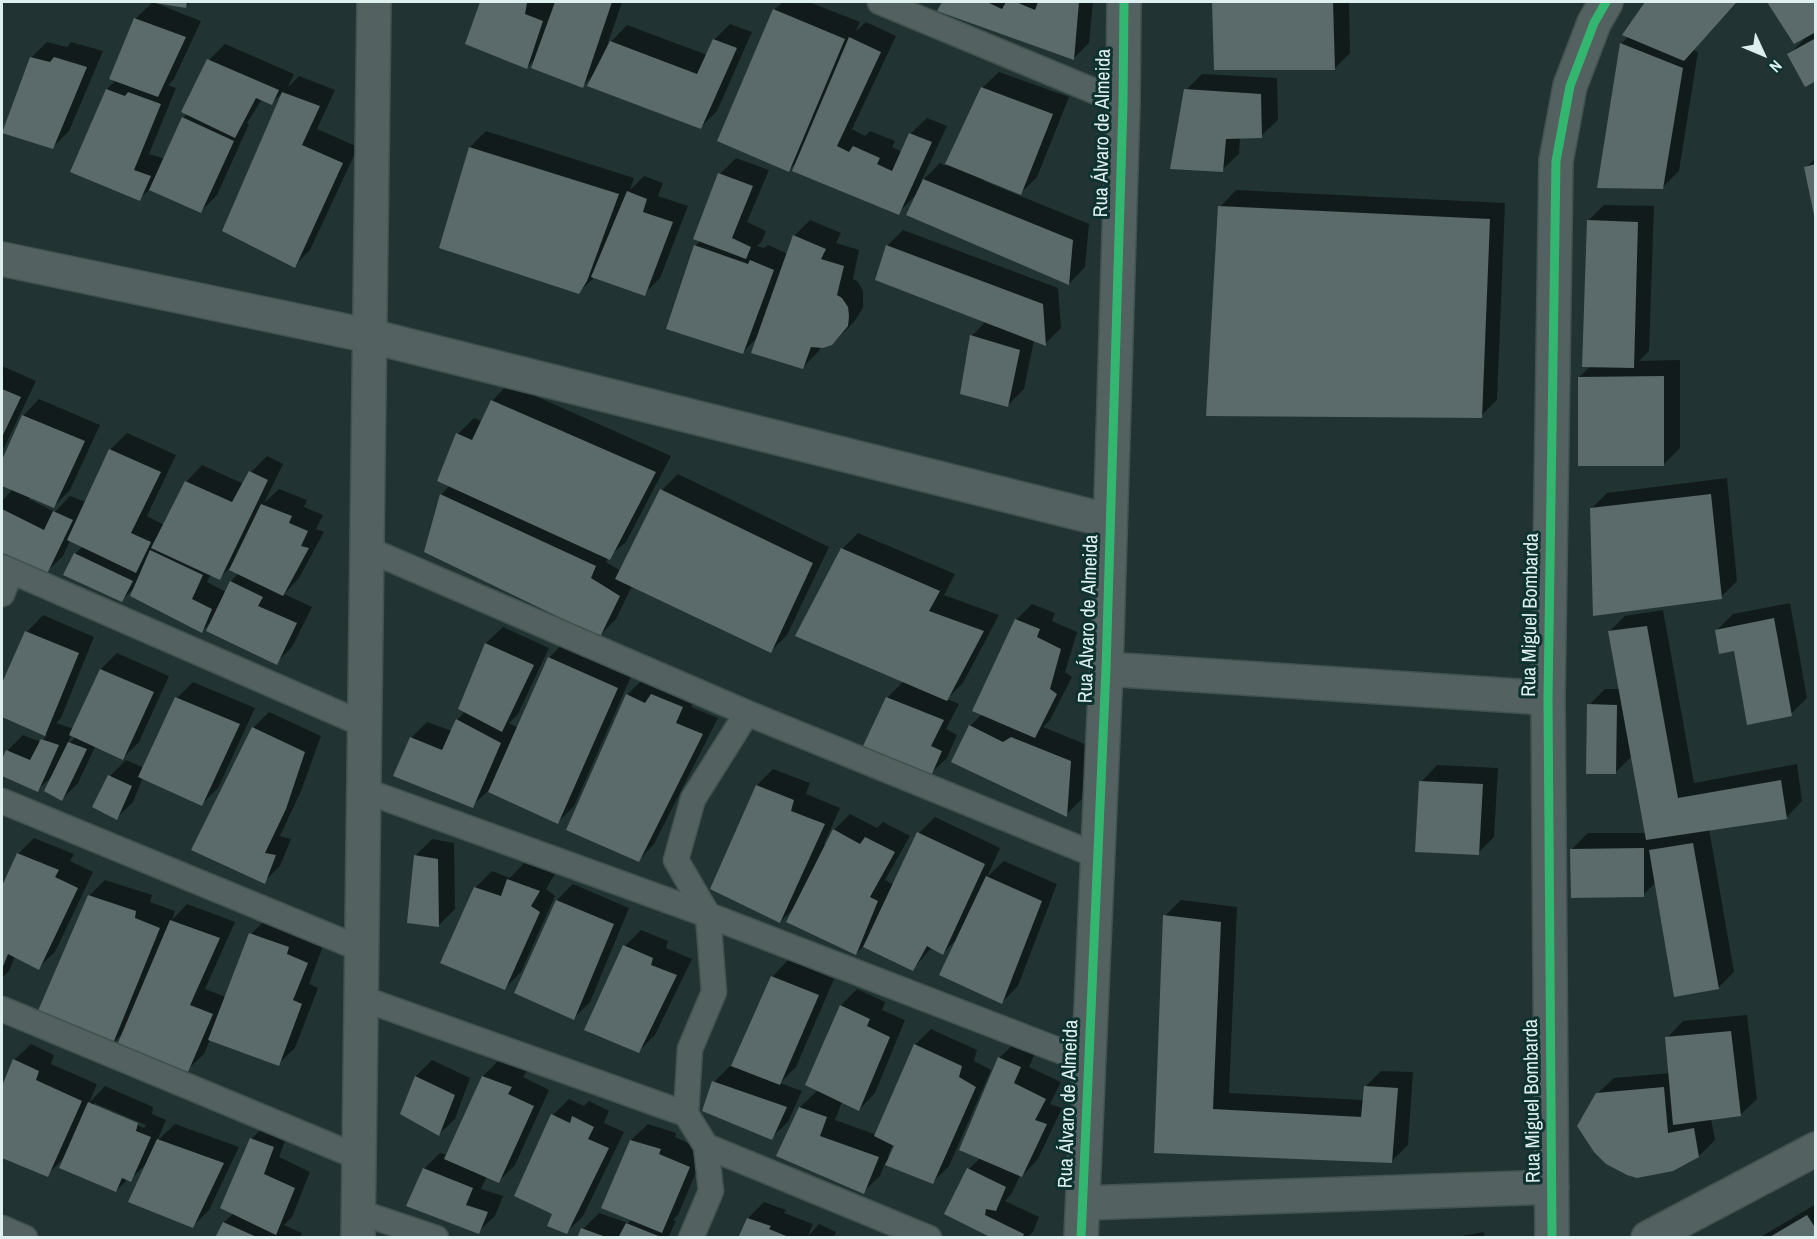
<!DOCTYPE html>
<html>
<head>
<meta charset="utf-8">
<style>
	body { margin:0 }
	#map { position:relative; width:1817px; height:1239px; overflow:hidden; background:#213433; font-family:"Archivo Narrow",sans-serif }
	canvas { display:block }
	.frame { position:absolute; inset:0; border:3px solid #ddf0ef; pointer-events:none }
	.north { position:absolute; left:1733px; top:24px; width:60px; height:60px; -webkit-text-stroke:4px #0e3230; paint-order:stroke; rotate:134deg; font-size:16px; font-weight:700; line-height:24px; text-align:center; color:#ddf0ef }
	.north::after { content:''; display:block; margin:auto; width:21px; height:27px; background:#ddf0ef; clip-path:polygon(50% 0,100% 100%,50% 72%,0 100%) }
</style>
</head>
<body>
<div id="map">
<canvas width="1817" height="1239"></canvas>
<div class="frame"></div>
<div class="north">N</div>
</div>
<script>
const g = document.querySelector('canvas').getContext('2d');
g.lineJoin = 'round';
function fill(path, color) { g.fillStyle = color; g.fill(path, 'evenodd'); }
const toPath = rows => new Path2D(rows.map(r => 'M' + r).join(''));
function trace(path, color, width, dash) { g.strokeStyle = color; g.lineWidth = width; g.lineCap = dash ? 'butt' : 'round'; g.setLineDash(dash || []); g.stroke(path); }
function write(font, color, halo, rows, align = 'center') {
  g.font = font + ' "Archivo Narrow",sans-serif'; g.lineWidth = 6; g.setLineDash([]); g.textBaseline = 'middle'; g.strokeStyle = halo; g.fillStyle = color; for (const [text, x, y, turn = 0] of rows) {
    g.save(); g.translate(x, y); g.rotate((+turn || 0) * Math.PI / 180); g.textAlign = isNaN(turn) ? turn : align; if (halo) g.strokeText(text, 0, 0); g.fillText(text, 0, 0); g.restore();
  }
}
const shadow = toPath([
	[150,2,190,2,186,6],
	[153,2,201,21,174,79,168,85,176,88,149,154,165,159,183,118,188,113,209,60,225,44,294,74,288,87,299,76,335,90,317,129,358,147,310,250,294,266,224,231,283,92,272,103,262,99,247,123,249,124,217,195,201,211,150,189,139,199,72,171,107,89,116,80,135,19],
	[482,2,550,2,556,4,557,2,622,2,607,46,627,25,707,55,714,40,730,24,752,32,717,111,701,127,594,75,582,86,537,57,527,67,467,43],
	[783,2,809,2,860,22,856,31,866,22,896,36,852,129,865,136,870,131,895,141,892,147,902,152,910,134,927,118,947,126,921,182,940,163,946,166,982,88,999,72,1069,97,1037,177,1021,193,985,178,984,181,1089,224,1085,267,1069,284,908,214,917,194,898,213,798,161,789,170,774,10],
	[943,2,1093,2,1089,43,1073,59,939,11],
	[1213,2,1349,2,1350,53,1334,69,1216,69],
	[1647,2,1738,2,1693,50,1698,52,1679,171,1662,188,1621,44,1629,36,1624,34],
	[1769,2,1816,2,1816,80,1789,55,1808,35,1794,42],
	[47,42,67,47,71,42,103,51,69,131,53,147,31,58],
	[1202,74,1277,78,1278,120,1261,136,1240,137,1239,154,1222,170,1186,90],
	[486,131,634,178,630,190,644,176,663,183,658,196,688,206,660,278,644,294,595,277,579,292,441,247,470,147],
	[736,158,769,170,747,222,766,231,762,241,757,246,764,248,768,245,788,254,794,236,810,220,841,233,836,243,859,250,853,279,858,282,863,291,863,308,854,322,837,339,821,346,819,351,803,367,759,336,742,353,695,246,701,240,720,174],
	[1816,158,1816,213,1806,167],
	[1236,190,1505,203,1497,400,1481,416,1220,207],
	[1604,205,1654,206,1649,351,1639,361,1680,360,1680,448,1664,464,1579,377,1591,366,1588,221],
	[903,230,1058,288,1061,328,1045,344,1034,340,1024,389,1008,405,972,336,986,321,887,246],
	[2,366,36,381,2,452],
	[508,384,671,456,626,542,608,557,606,562,621,571,662,490,678,474,829,547,787,635,771,651,632,586,616,619,600,635,441,495,450,485,458,434,474,418,481,421,492,401],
	[39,399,100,425,70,490,54,506,30,497,29,499,55,512,70,496,86,502,110,450,127,433,176,455,147,516,164,525,186,482,202,465,244,484,251,472,267,456,283,464,264,503,279,489,307,500,304,507,323,515,316,529,324,532,299,578,284,594,312,607,292,647,276,663,212,621,201,632,135,587,122,600,75,554,83,546,70,540,63,556,46,572,2,551,2,501,13,489,2,485,2,463,23,416],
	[229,568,239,573,231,581,226,592,207,582,211,574,220,578],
	[1727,478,1737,581,1721,597,1591,509,1607,493],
	[858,533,955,574,944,595,999,615,963,683,947,699,959,704,946,729,957,735,947,758,930,774,865,745,888,697,904,681,842,549],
	[1790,603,1807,698,1791,714,1717,630,1733,614],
	[1032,604,1055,613,1052,621,1077,632,1065,672,1072,677,1050,720,1043,727,1087,745,1082,799,1066,815,970,726,982,714,1016,620],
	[1663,610,1694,783,1797,764,1802,801,1786,818,1709,829,1734,972,1718,988,1656,882,1643,895,1572,849,1588,833,1646,833,1632,756,1615,773,1589,705,1605,689,1620,689,1609,632,1625,616],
	[43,615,94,637,61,718,56,723,74,729,101,669,117,653,169,676,139,742,123,758,96,745,78,783,62,799,53,775,38,790,2,774,2,763,7,751,23,735,41,742,47,735,2,715,2,687,27,632],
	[72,734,76,736,67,746,67,745],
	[503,627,549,648,518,714,509,723,518,728,549,658,565,641,633,672,574,806,558,822,488,791,472,806,411,738,427,722,452,731,457,720,465,711,460,708,486,643],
	[643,679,698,690,691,707,718,718,654,844,638,861,627,695],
	[193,682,255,708,218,788,202,804,143,777,133,802,117,818,110,776,126,760,144,768,177,698],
	[269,712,321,736,301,791,280,836,291,839,280,866,264,882,253,728],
	[1437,765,1498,768,1494,837,1478,853,1421,782],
	[773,769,810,783,806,794,840,808,824,844,826,845,834,830,850,814,877,828,883,822,910,836,885,880,894,885,919,833,935,817,1000,848,987,877,1004,861,1057,884,1018,986,1002,1002,958,938,943,953,932,947,913,969,864,946,856,954,794,908,780,922,757,785],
	[34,838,74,854,70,861,93,872,55,952,38,968,15,956,9,971,2,978,2,889,18,854],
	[432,839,454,843,455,909,439,925,415,856],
	[524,863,555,874,546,889,555,896,521,972,505,988,442,962,476,887,492,871,510,878],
	[105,880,152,895,150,902,175,911,172,920,187,904,235,922,205,989,226,997,251,934,267,918,305,931,303,938,323,946,309,984,318,988,295,1048,278,1064,210,1040,204,1054,187,1070,124,1032,112,1044,89,896],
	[573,884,629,908,590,1002,574,1018,516,992,557,900],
	[1181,900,1237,907,1229,1093,1364,1100,1365,1087,1381,1071,1413,1072,1408,1145,1392,1161,1155,1151,1165,916],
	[641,930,668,941,666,948,692,959,655,1035,639,1051,625,946],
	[788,960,834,979,796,1067,780,1083,802,1091,788,1122,771,1138,714,1082,730,1066,732,1067,772,977],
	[857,989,885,1002,882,1010,905,1020,875,1093,859,1110,842,1102,835,1120,877,1135,915,1045,931,1029,977,1050,974,1061,991,1070,949,1166,933,1182,885,1163,880,1176,863,1192,778,1155,800,1107,818,1090,807,1085,841,1005],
	[893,1144,896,1146,890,1157,888,1156],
	[1747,1015,1757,1099,1740,1115,1711,1119,1715,1140,1699,1156,1597,1094,1614,1078,1670,1073,1667,1038,1683,1021],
	[1016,1042,1036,1051,1029,1067,1061,1082,1050,1104,1062,1108,1038,1159,1022,1176,1020,1175,1012,1193,1005,1201,1039,1217,1033,1232,1027,1238,996,1238,946,1214,969,1169,980,1158,999,1058],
	[31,1044,54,1055,51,1064,97,1084,89,1103,105,1086,153,1107,152,1114,166,1120,157,1141,175,1124,239,1147,209,1210,193,1226,147,1163,130,1180,128,1179,116,1191,64,1158,47,1175,2,1156,2,1089,14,1060],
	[94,1103,146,1125,144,1128,94,1106],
	[432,1060,470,1078,455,1119,438,1135,402,1113,416,1076],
	[499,1060,527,1071,523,1077,549,1090,515,1165,499,1181,487,1176,481,1189,503,1196,495,1216,478,1232,424,1169,440,1153,447,1155,483,1076],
	[569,1099,584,1106,589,1101,609,1111,604,1123,624,1132,583,1216,567,1232,553,1115],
	[268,1123,289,1131,279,1157,310,1172,292,1217,284,1225,302,1233,300,1238,217,1238,224,1222,234,1213,251,1139],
	[648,1124,676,1133,675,1137,705,1151,678,1215,673,1220,676,1221,668,1238,578,1238,583,1229,599,1213,628,1223,632,1219,631,1140],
	[764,1202,786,1210,784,1213,813,1224,808,1236,819,1224,836,1232,833,1238,740,1238,748,1218],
	[1816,1204,1816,1238,1759,1238],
	[1484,1232,1485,1238,1450,1238]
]);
const building = toPath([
	[149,2,187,2,186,8],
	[480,2,520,2,527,3,525,14,543,21,527,69,465,44],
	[555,2,612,2,583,88,531,68],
	[942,2,987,2,1002,9,1006,2,1016,2,1035,10,1038,2,1079,2,1074,60,937,11],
	[1212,2,1333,2,1335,70,1214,70],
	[1645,2,1737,2,1684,61,1622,35],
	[1767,2,1816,2,1816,32,1794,44],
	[773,9,845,39,789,172,717,141],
	[134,18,186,37,158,97,109,79],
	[849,37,881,52,837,146,849,152,853,146,880,158,877,164,892,171,909,133,932,142,899,215,792,171],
	[1816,38,1816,81,1805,87,1787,54],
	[713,39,737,48,701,129,587,86,610,41,697,74],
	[1620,43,1683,68,1663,189,1597,188],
	[30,57,50,62,54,57,87,67,53,149,2,133],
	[207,59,279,90,272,105,256,98,235,138,181,112],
	[981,87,1053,114,1021,195,945,164],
	[106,89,125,96,128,92,161,104,134,170,151,176,140,201,70,172],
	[1184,89,1261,94,1262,138,1226,139,1223,172,1170,169],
	[282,92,320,106,302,145,343,163,295,268,222,231],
	[182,117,234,141,201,213,149,190],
	[469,147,619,194,587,281,579,294,439,248],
	[1816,164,1816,215,1814,215,1804,167],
	[718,173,753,186,732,238,751,247,746,259,693,239],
	[923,179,1073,240,1069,285,906,215],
	[627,191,647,199,643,212,673,222,645,296,591,277],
	[1218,206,1490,219,1482,418,1206,416],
	[1587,220,1638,222,1634,368,1582,367],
	[793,235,826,249,821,259,844,266,837,295,842,298,848,307,849,316,848,326,832,345,823,348,811,347,803,369,751,353],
	[694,245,748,264,750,260,774,270,743,354,666,329],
	[886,245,1043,304,1046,346,875,280],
	[970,335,1020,350,1008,407,960,394],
	[1664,376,1664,466,1578,466,1578,377],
	[2,389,21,397,2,437],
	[491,400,656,472,610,560,437,481,456,433,472,440],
	[22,415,85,441,54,508,2,486,2,460],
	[109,449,161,472,131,533,151,542,136,573,67,540],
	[249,471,268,480,220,580,151,548,185,481,232,502],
	[660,489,813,563,771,653,615,579],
	[440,494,596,566,591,578,620,596,600,637,424,552],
	[1711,494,1722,599,1593,616,1590,508],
	[261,504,292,516,289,523,308,531,301,546,309,548,283,596,229,570],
	[2,509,44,530,53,511,73,520,47,574,2,553],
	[841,548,940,591,929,611,984,631,947,701,795,636],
	[150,550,203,575,192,599,212,609,202,633,130,596],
	[74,553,133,581,122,602,63,575],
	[230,581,263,597,258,606,297,623,277,665,206,631],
	[1774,618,1792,716,1747,725,1734,651,1719,654,1715,630],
	[1015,619,1040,629,1037,637,1061,649,1050,689,1057,694,1035,738,972,711],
	[1647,626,1678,798,1781,780,1787,819,1646,840,1608,631],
	[25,631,79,653,45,736,2,717,2,683],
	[485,643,534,665,502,732,458,709],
	[548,657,618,688,558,824,488,792],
	[100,669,154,692,123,760,69,735],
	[626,694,645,703,651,694,683,707,676,723,703,734,639,862,566,830],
	[175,697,240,724,202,806,138,777],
	[886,697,944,720,931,746,942,751,931,776,863,746],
	[1587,704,1617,705,1616,774,1586,774],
	[456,719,501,743,473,808,393,776,410,737,442,750],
	[969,725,1003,742,1011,737,1071,761,1067,817,951,762],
	[252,727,305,752,286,809,265,853,276,855,265,884,191,850],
	[41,739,59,745,38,792,2,776,2,759,6,750,30,760],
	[68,742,87,749,62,801,44,791],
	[108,775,132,786,117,820,92,807],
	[1419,781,1483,784,1479,855,1415,852],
	[756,785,794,800,791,811,825,824,780,923,710,889],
	[833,829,860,844,865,837,895,852,870,897,878,901,856,955,786,922],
	[917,832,985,864,943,955,927,946,913,971,863,947],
	[1693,843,1719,989,1674,997,1649,850],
	[1644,848,1644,897,1571,898,1570,849],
	[17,853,59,870,55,877,78,888,39,970,8,954,2,969,2,886],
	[414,855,438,859,439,927,407,923],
	[986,876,1042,901,1002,1004,939,975],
	[507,879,540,891,531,906,540,912,505,990,440,963,474,887,501,896],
	[88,895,136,911,135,918,160,928,112,1046,37,1013],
	[556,900,614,924,574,1020,514,993],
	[1163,915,1221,922,1213,1109,1361,1117,1364,1086,1398,1088,1392,1163,1154,1153],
	[170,920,220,938,190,1005,213,1014,188,1072,117,1045],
	[249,933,289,947,287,954,308,963,293,1000,302,1004,279,1066,208,1040],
	[623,945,653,958,651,965,677,975,639,1053,584,1030],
	[771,976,819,995,780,1085,731,1066],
	[840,1005,870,1019,867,1026,890,1037,859,1111,805,1085],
	[1731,1031,1741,1116,1673,1125,1665,1037],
	[914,1044,962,1066,959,1077,976,1087,933,1184,885,1165,894,1146,874,1136],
	[998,1057,1021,1067,1014,1083,1046,1099,1035,1120,1047,1124,1022,1177,959,1150],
	[13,1059,39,1071,36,1080,82,1101,48,1177,2,1158,2,1086],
	[415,1076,455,1095,439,1136,400,1114],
	[482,1076,512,1087,508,1094,534,1106,499,1183,444,1159],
	[712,1081,787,1107,772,1140,702,1111],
	[1664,1087,1668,1133,1694,1128,1699,1157,1673,1171,1637,1178,1627,1175,1606,1164,1594,1152,1577,1126,1596,1093],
	[88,1102,138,1123,136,1131,151,1137,131,1182,122,1178,116,1192,59,1168],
	[799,1107,827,1117,820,1136,879,1157,864,1194,776,1156],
	[551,1114,570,1123,572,1116,594,1127,588,1139,609,1148,567,1234,547,1226,552,1214,514,1196],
	[250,1138,274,1147,264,1174,295,1188,276,1235,220,1208],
	[157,1139,224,1163,193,1228,128,1202],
	[630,1140,661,1149,659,1154,690,1167,662,1233,601,1208],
	[423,1168,473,1188,466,1205,488,1212,479,1234,406,1206],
	[967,1168,1006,1187,996,1211,986,1209,985,1215,1024,1234,1022,1238,992,1238,944,1214],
	[1807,1215,1816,1229,1816,1238,1768,1238],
	[747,1218,771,1226,769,1229,791,1238,738,1238],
	[223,1222,259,1238,215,1238],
	[626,1223,661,1237,661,1238,618,1238],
	[581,1228,606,1237,606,1238,577,1238]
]);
const service = toPath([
	[880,2,1123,103],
	[367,549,747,713,1098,856],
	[2,567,365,725],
	[2,594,11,571],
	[363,790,708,915,1089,1062],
	[2,801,361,949],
	[361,998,686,1114],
	[2,1009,358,1157],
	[706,1146,929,1238],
	[359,1212,436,1238],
	[2,1228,25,1238],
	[691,1238,711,1191,706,1146,686,1114,690,1049,714,992,708,915,676,860,693,799,747,713]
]);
const minor = toPath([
	[2,259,370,336,1110,521],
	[1106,669,1548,698],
	[1083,1203,1552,1187],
	[358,1238,374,2],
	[1081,1238,1106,669,1123,103,1124,2],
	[1552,1238,1548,698,1556,161,1570,86,1594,23,1606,2],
	[1648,1238,1816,1149]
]);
const cycleway = toPath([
	[1081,1238,1106,669,1123,103,1124,2],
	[1552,1238,1548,698,1556,161,1570,86,1594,23,1606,2]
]);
const streetNames = [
	["Rua Álvaro de Almeida",1103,133,-89],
	["Rua Miguel Bombarda",1531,615,-89],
	["Rua Álvaro de Almeida",1089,619,-88],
	["Rua Miguel Bombarda",1533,1101,-91],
	["Rua Álvaro de Almeida",1069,1104,-88]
];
fill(shadow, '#0007');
fill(building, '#5b6a6a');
trace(service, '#415251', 27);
trace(minor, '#415251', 36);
trace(service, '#536160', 24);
trace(minor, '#536160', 33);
trace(cycleway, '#33b770', 9);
write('20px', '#ddf0ef', '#0e3230', streetNames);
</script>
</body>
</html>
